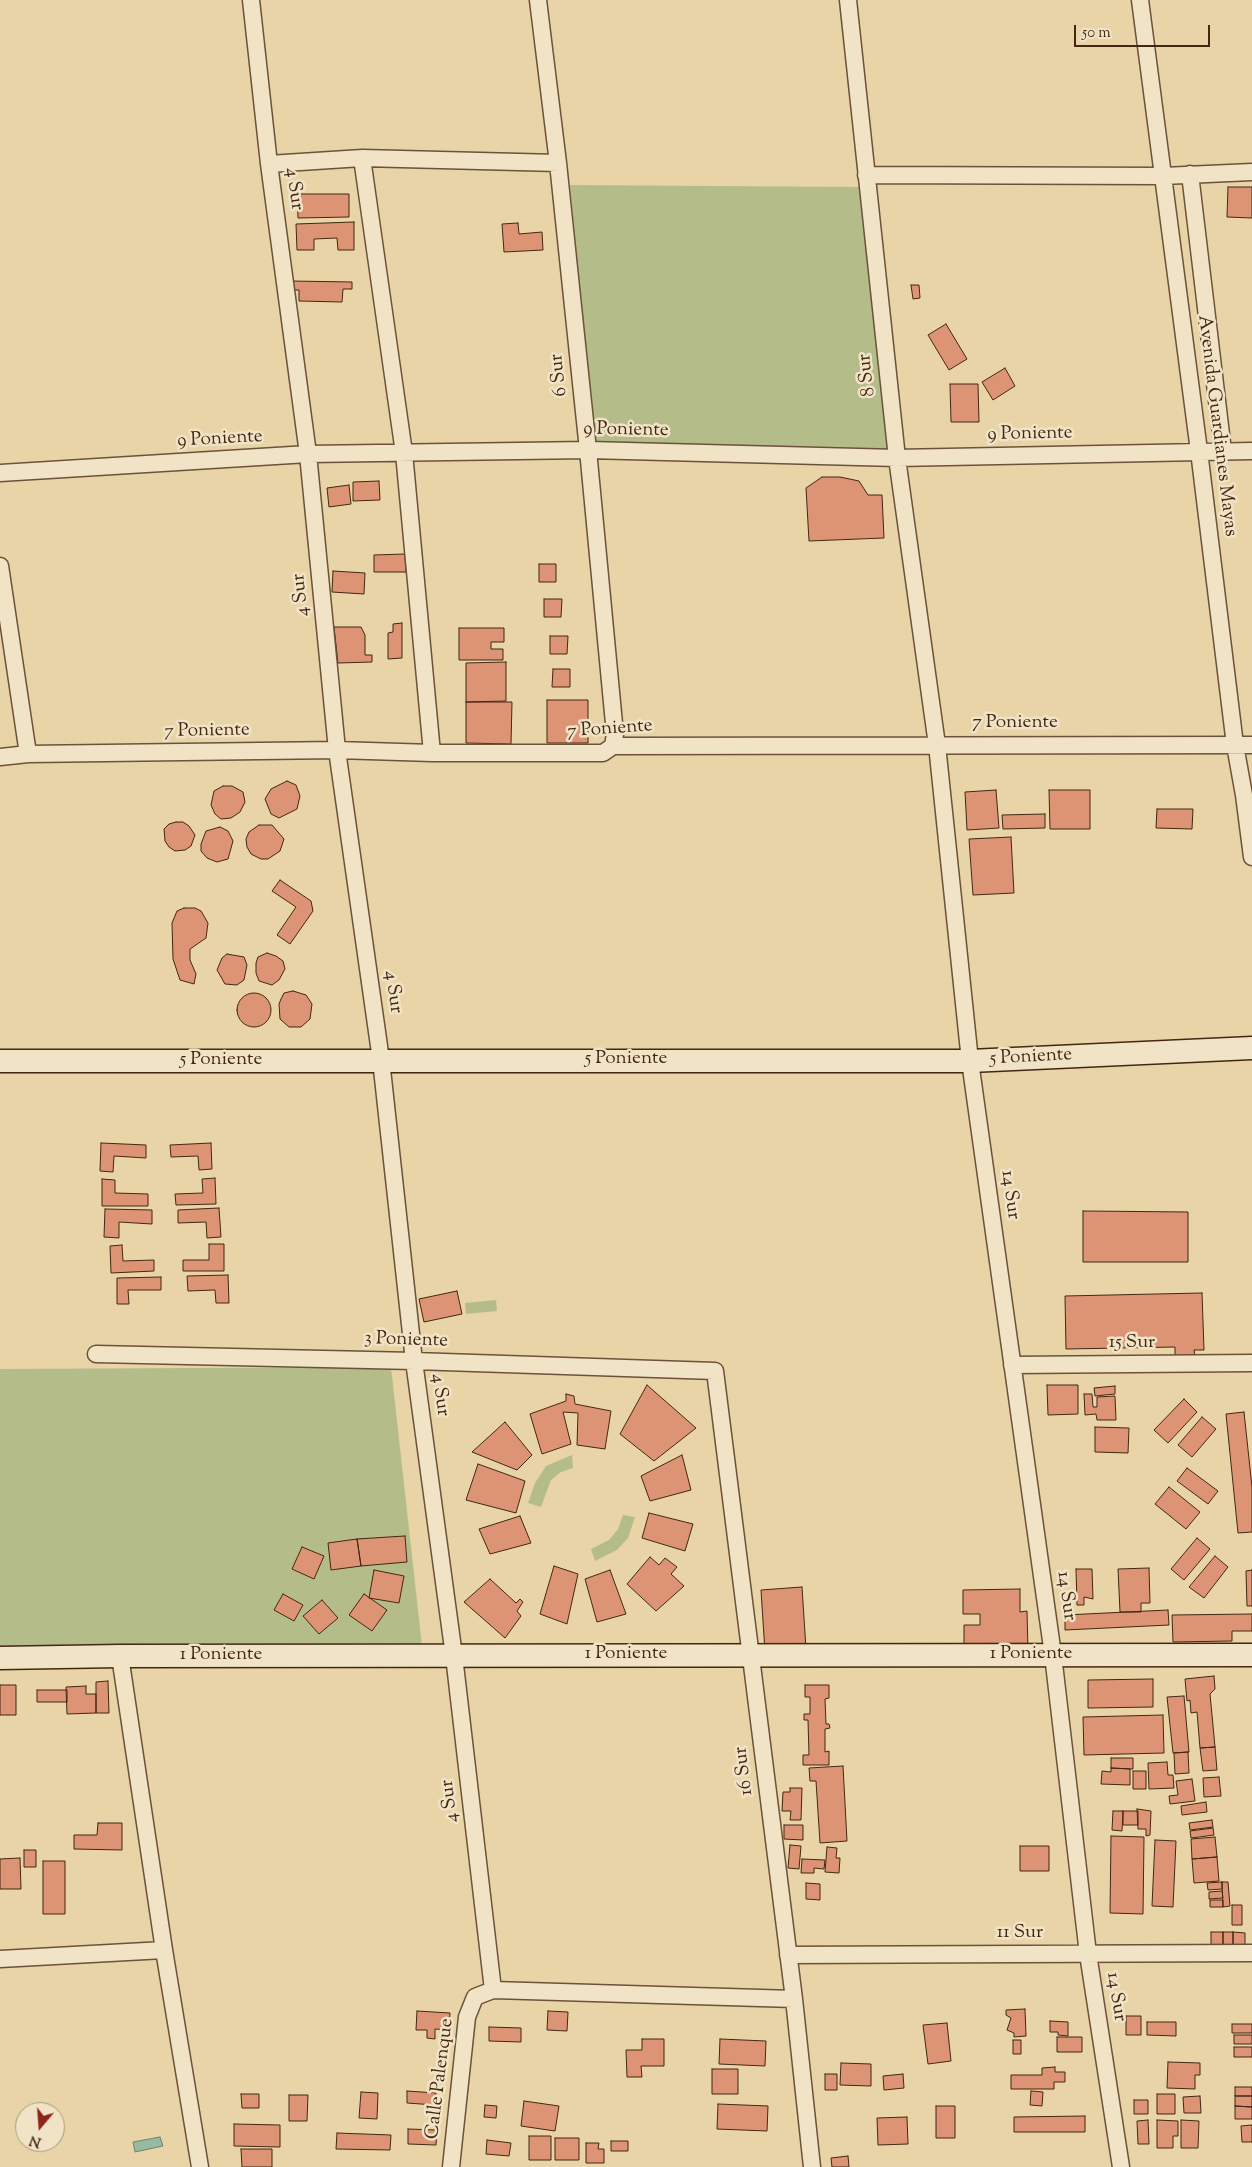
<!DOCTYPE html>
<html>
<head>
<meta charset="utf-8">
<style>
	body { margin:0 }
	#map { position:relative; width:1252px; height:2167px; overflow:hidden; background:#e8d4a7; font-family:"Sorts Mill Goudy",serif }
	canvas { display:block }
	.north { position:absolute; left:15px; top:2102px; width:50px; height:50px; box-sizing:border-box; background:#f0e3c6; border:1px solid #ab987e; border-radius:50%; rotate:198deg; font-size:14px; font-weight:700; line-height:20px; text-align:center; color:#432713 }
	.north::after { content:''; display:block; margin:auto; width:18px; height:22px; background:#8f2418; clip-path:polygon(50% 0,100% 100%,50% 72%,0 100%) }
	.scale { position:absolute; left:1074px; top:25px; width:136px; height:22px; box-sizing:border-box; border:2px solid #432713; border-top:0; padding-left:6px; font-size:15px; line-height:18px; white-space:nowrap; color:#432713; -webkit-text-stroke:4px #f0e3c6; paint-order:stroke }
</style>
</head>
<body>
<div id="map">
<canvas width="1252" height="2167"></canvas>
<div class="north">N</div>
<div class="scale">50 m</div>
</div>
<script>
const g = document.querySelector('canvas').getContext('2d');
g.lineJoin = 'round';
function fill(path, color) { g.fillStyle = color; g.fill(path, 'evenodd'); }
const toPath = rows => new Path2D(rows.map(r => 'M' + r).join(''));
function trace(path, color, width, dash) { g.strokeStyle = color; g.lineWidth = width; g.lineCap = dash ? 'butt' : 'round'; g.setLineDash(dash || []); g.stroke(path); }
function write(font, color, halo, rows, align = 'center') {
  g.font = font + ' "Sorts Mill Goudy",serif'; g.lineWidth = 5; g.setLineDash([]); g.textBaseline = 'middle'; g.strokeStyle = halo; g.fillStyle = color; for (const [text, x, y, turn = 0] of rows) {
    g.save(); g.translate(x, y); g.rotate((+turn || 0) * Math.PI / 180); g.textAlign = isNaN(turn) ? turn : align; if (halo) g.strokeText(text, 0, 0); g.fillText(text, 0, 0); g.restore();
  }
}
const green = toPath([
	[570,185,859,187,890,451,593,443],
	[496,1300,497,1311,466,1314,465,1303],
	[391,1367,422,1646,0,1651,0,1369],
	[572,1455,573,1468,561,1472,551,1480,541,1507,528,1503,535,1483,546,1466],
	[623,1515,635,1517,628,1538,617,1550,595,1561,591,1549,609,1540,618,1529]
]);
const water = toPath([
	[160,2137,163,2146,135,2152,133,2142,160,2137]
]);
const building = toPath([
	[1228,187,1252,187,1252,218,1227,217,1228,187],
	[297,194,349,194,349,217,298,218,297,194],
	[354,222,354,250,338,250,337,238,314,239,314,250,297,250,296,224,354,222],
	[518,223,519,234,542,232,543,250,504,252,502,224,518,223],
	[291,281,352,282,352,289,343,289,342,302,299,301,299,290,291,290,291,281],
	[911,285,919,285,920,298,913,299,911,285],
	[946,324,967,359,949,370,928,335,946,324],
	[1005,368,1015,386,993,400,982,382,1005,368],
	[950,384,978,384,979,422,951,422,950,384],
	[822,477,840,477,859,481,868,495,882,495,884,538,809,541,806,488,822,477],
	[379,481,380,500,353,501,353,482,379,481],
	[349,485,351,504,329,507,327,488,349,485],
	[405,554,406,572,374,572,374,555,405,554],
	[539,564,556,564,556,582,539,582,539,564],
	[333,571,365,573,364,594,332,592,333,571],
	[544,599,562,599,561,617,544,617,544,599],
	[402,623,402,658,388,659,388,633,393,632,393,624,402,623],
	[334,627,361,627,365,635,365,655,372,655,372,662,338,663,334,627],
	[459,628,504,628,504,642,491,642,491,649,503,649,503,660,459,660,459,628],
	[550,636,568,636,567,654,550,654,550,636],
	[506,662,506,701,466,702,466,663,506,662],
	[553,669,570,669,570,687,552,687,553,669],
	[547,700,588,700,588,743,547,743,547,700],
	[466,702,512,702,511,744,466,743,466,702],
	[287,781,296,785,300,796,297,809,279,818,271,814,265,799,271,789,287,781],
	[223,786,232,786,243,792,245,802,240,812,231,818,221,819,215,814,211,805,214,791,223,786],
	[996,790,999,828,967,830,965,792,996,790],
	[1049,790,1090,790,1090,829,1050,829,1049,790],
	[1157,809,1193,809,1192,829,1156,828,1157,809],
	[1045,814,1045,828,1003,829,1002,815,1045,814],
	[176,822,183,822,189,826,195,835,191,846,185,850,175,851,169,847,165,841,164,829,169,824,176,822],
	[259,825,272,825,284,839,280,851,268,859,261,859,251,854,247,847,246,839,249,832,259,825],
	[220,827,228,831,233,841,228,859,217,862,207,858,201,851,201,844,206,831,220,827],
	[1011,837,1014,893,973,895,969,839,1011,837],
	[280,880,311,901,313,911,290,944,277,935,296,907,272,891,280,880],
	[184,908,195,908,201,911,208,923,206,938,190,949,190,960,196,974,194,984,180,980,173,959,172,923,177,911,184,908],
	[267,953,276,956,283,961,285,969,279,980,272,985,259,981,256,973,256,963,258,957,267,953],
	[227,954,244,957,247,965,244,980,237,985,225,984,217,970,222,958,227,954],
	[293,991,306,995,312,1004,310,1019,301,1027,289,1027,280,1019,279,1004,281,999,284,993,293,991],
	'237 1010a17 17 0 1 1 34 0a17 17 0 1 1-34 0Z',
	[101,1143,146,1145,146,1158,114,1156,113,1172,100,1171,101,1143],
	[211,1143,212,1169,199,1170,198,1156,171,1157,170,1145,211,1143],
	[215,1178,216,1204,176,1205,175,1194,203,1193,202,1179,215,1178],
	[102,1179,115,1180,115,1193,148,1194,148,1206,102,1206,102,1179],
	[219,1208,221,1237,207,1238,206,1222,178,1223,178,1210,219,1208],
	[105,1209,152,1210,152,1224,119,1222,119,1238,104,1237,105,1209],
	[1083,1211,1188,1212,1188,1262,1083,1262,1083,1211],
	[209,1244,224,1244,224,1271,183,1271,183,1260,209,1260,209,1244],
	[122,1245,123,1261,154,1260,154,1271,111,1273,110,1246,122,1245],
	[228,1275,229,1303,216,1303,215,1290,188,1291,187,1276,228,1275],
	[161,1277,161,1290,128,1290,129,1304,117,1304,117,1278,161,1277],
	[457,1291,462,1314,424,1322,419,1299,457,1291],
	[1202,1293,1204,1350,1194,1350,1195,1356,1175,1356,1175,1347,1066,1349,1065,1296,1202,1293],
	[647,1385,696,1428,654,1461,620,1434,647,1385],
	[1047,1385,1078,1385,1078,1414,1048,1415,1047,1385],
	[1115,1386,1115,1394,1095,1396,1094,1388,1115,1386],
	[566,1394,574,1396,575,1404,611,1411,605,1449,577,1445,578,1413,563,1412,571,1444,542,1454,530,1414,566,1401,566,1394],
	[1084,1394,1092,1394,1093,1407,1097,1407,1097,1397,1115,1396,1116,1420,1097,1420,1096,1414,1085,1415,1084,1394],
	[1184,1399,1197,1412,1168,1443,1154,1430,1184,1399],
	[1244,1412,1252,1487,1252,1532,1238,1533,1226,1414,1244,1412],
	[1202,1417,1216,1429,1192,1457,1178,1445,1202,1417],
	[505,1422,532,1455,517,1470,472,1452,505,1422],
	[1095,1427,1129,1428,1128,1453,1095,1452,1095,1427],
	[682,1455,691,1490,650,1501,641,1476,682,1455],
	[478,1464,525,1481,516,1513,466,1500,478,1464],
	[1187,1468,1218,1491,1208,1504,1177,1481,1187,1468],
	[1169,1487,1200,1512,1186,1529,1155,1504,1169,1487],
	[649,1513,693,1524,685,1551,642,1538,649,1513],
	[520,1516,531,1543,490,1554,479,1529,520,1516],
	[405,1536,407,1562,361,1566,357,1539,405,1536],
	[1197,1538,1210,1549,1184,1580,1171,1569,1197,1538],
	[357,1539,361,1566,331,1570,328,1543,357,1539],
	[302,1547,324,1556,314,1579,292,1569,302,1547],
	[1215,1556,1228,1567,1204,1598,1189,1587,1215,1556],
	[650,1557,659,1565,665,1558,677,1567,671,1574,684,1586,656,1611,627,1584,650,1557],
	[554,1566,578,1574,567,1624,540,1614,554,1566],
	[1149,1568,1150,1603,1141,1603,1141,1612,1120,1612,1118,1569,1149,1568],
	[1076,1569,1092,1569,1093,1599,1084,1597,1084,1605,1077,1605,1076,1569],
	[374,1570,404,1576,399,1603,369,1598,374,1570],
	[610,1570,626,1614,597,1622,585,1579,610,1570],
	[1252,1570,1252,1606,1247,1606,1246,1571,1252,1570],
	[490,1579,516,1603,520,1599,523,1602,517,1611,521,1616,505,1638,464,1602,490,1579],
	[802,1587,806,1649,765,1652,761,1590,802,1587],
	[1020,1589,1020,1612,1027,1611,1028,1651,964,1652,964,1625,980,1625,980,1614,963,1614,963,1590,1020,1589],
	[283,1594,303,1605,294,1621,274,1610,283,1594],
	[364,1594,387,1610,372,1631,349,1615,364,1594],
	[322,1600,338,1618,319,1634,303,1616,322,1600],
	[1168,1610,1169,1625,1065,1630,1065,1615,1168,1610],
	[1252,1614,1252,1631,1232,1631,1232,1641,1173,1642,1172,1615,1252,1614],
	[1214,1676,1215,1689,1210,1694,1215,1747,1200,1748,1197,1712,1191,1713,1190,1700,1187,1701,1185,1679,1214,1676],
	[1153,1679,1153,1707,1088,1708,1088,1680,1153,1679],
	[108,1681,109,1713,96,1713,96,1682,108,1681],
	[0,1685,16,1685,16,1715,0,1715,0,1685],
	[805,1685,829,1685,829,1698,825,1699,826,1724,829,1724,830,1728,825,1729,825,1752,829,1751,829,1765,803,1765,803,1755,809,1755,808,1720,804,1720,804,1714,810,1714,810,1697,805,1697,805,1685],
	[86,1686,86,1694,96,1694,96,1713,67,1714,66,1687,86,1686],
	[37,1690,67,1690,67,1702,37,1702,37,1690],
	[1184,1696,1189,1752,1173,1753,1167,1697,1184,1696],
	[1163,1715,1164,1753,1084,1755,1083,1717,1163,1715],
	[1215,1747,1217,1770,1203,1771,1200,1748,1215,1747],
	[1188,1752,1189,1773,1175,1774,1174,1753,1188,1752],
	[1111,1758,1133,1758,1133,1769,1111,1768,1111,1758],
	[1167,1762,1168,1775,1173,1775,1174,1788,1149,1789,1148,1763,1167,1762],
	[843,1766,847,1841,820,1843,816,1781,810,1781,809,1768,843,1766],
	[1111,1768,1130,1769,1130,1785,1101,1784,1102,1771,1111,1772,1111,1768],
	[1133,1771,1146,1771,1146,1789,1133,1789,1133,1771],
	[1219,1777,1221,1796,1204,1797,1203,1778,1219,1777],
	[1192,1779,1195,1801,1170,1804,1169,1796,1178,1795,1176,1781,1192,1779],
	[790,1788,802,1788,801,1820,790,1820,791,1811,782,1811,783,1792,790,1792,790,1788],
	[1206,1802,1207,1812,1182,1815,1181,1806,1206,1802],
	[1137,1809,1151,1811,1150,1835,1146,1836,1146,1829,1138,1829,1137,1809],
	[1113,1811,1123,1811,1122,1831,1112,1830,1113,1811],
	[1123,1811,1138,1811,1138,1825,1123,1825,1123,1811],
	[1212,1820,1213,1827,1190,1830,1189,1823,1212,1820],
	[98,1823,122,1823,122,1850,74,1849,74,1835,97,1835,98,1823],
	[784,1825,803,1825,803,1840,784,1839,784,1825],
	[1213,1828,1214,1835,1191,1838,1190,1831,1213,1828],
	[1111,1836,1144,1837,1143,1914,1110,1913,1111,1836],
	[1215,1837,1217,1857,1192,1859,1191,1839,1215,1837],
	[1155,1840,1176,1841,1173,1907,1152,1906,1155,1840],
	[790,1845,801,1846,799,1869,788,1868,790,1845],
	[1020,1846,1049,1846,1049,1871,1020,1871,1020,1846],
	[827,1847,837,1848,836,1858,840,1858,839,1873,825,1872,827,1847],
	[24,1850,36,1850,36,1867,24,1867,24,1850],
	[1217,1857,1219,1881,1194,1883,1192,1859,1217,1857],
	[20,1858,21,1889,0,1889,0,1859,20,1858],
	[802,1859,825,1860,824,1869,814,1868,814,1873,801,1873,802,1859],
	[43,1861,65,1861,65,1914,43,1914,43,1861],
	[1222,1882,1222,1889,1208,1890,1207,1883,1222,1882],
	[1222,1882,1228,1882,1230,1906,1223,1907,1222,1882],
	[806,1883,820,1884,820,1900,806,1899,806,1883],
	[1222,1891,1223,1898,1209,1899,1209,1892,1222,1891],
	[1210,1900,1223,1900,1223,1907,1210,1907,1210,1900],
	[1232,1905,1242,1905,1242,1925,1232,1925,1232,1905],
	[1211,1932,1223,1932,1223,1947,1211,1947,1211,1932],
	[1223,1932,1233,1932,1233,1947,1223,1947,1223,1932],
	[1233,1932,1245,1933,1245,1948,1233,1947,1233,1932],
	[1025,2009,1026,2036,1014,2037,1014,2033,1007,2030,1011,2018,1006,2015,1006,2010,1025,2009],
	[417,2011,450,2013,449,2030,435,2029,435,2039,427,2038,427,2030,416,2030,417,2011],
	[548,2011,568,2012,567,2031,547,2030,548,2011],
	[1126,2016,1141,2016,1141,2035,1126,2035,1126,2016],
	[1050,2021,1068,2022,1068,2036,1058,2035,1058,2032,1050,2032,1050,2021],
	[1147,2022,1176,2022,1176,2036,1147,2035,1147,2022],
	[947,2023,951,2061,928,2064,923,2025,947,2023],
	[1232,2024,1252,2024,1252,2033,1232,2033,1232,2024],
	[489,2027,521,2028,521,2042,489,2041,489,2027],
	[1234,2035,1252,2035,1252,2044,1234,2044,1234,2035],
	[1057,2037,1082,2037,1082,2052,1057,2052,1057,2037],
	[642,2039,664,2039,664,2066,641,2066,642,2077,627,2077,626,2050,642,2050,642,2039],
	[720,2039,766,2041,765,2066,719,2064,720,2039],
	[1013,2040,1021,2040,1021,2054,1013,2054,1013,2040],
	[1234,2047,1252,2047,1252,2057,1234,2057,1234,2047],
	[1168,2062,1200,2063,1200,2075,1195,2075,1195,2089,1167,2088,1168,2062],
	[841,2063,871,2064,871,2086,840,2085,841,2063],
	[1055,2067,1055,2072,1065,2072,1065,2082,1054,2082,1054,2089,1011,2089,1011,2075,1042,2075,1042,2068,1055,2067],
	[712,2069,738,2069,738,2094,712,2094,712,2069],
	[825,2074,837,2074,837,2090,825,2090,825,2074],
	[903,2074,904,2088,884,2090,883,2076,903,2074],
	[1235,2087,1252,2087,1252,2096,1235,2096,1235,2087],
	[407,2091,436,2093,435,2105,407,2103,407,2091],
	[1031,2091,1043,2092,1042,2106,1030,2105,1031,2091],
	[361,2092,378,2093,377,2119,359,2118,361,2092],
	[241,2094,259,2094,259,2108,242,2108,241,2094],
	[1157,2094,1175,2094,1175,2114,1157,2114,1157,2094],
	[289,2095,308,2095,307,2121,289,2121,289,2095],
	[1200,2096,1201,2113,1184,2113,1183,2097,1200,2096],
	[1235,2096,1252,2096,1252,2107,1235,2106,1235,2096],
	[1134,2100,1148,2100,1148,2114,1134,2114,1134,2100],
	[524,2101,559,2106,555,2131,521,2126,524,2101],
	[718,2104,768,2106,767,2131,717,2129,718,2104],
	[485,2105,497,2106,496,2118,484,2117,485,2105],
	[936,2106,955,2106,955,2138,936,2138,936,2106],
	[1235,2106,1252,2107,1252,2119,1235,2119,1235,2106],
	[1085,2116,1085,2132,1014,2132,1014,2117,1085,2116],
	[907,2117,908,2144,878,2145,877,2118,907,2117],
	[1148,2120,1149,2144,1138,2144,1137,2121,1148,2120],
	[1157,2120,1178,2121,1178,2136,1173,2136,1173,2148,1157,2148,1157,2120],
	[1181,2120,1199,2121,1198,2148,1181,2148,1181,2120],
	[234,2124,280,2125,280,2147,234,2146,234,2124],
	[1252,2125,1252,2142,1242,2142,1241,2126,1252,2125],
	[408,2129,437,2130,436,2145,408,2144,408,2129],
	[337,2133,391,2135,390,2150,336,2149,337,2133],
	[529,2136,551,2136,551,2160,529,2160,529,2136],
	[555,2138,579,2138,579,2160,555,2160,555,2138],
	[487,2140,511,2143,509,2156,486,2154,487,2140],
	[611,2141,628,2141,628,2151,611,2151,611,2141],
	[586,2143,599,2143,598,2149,604,2149,604,2163,586,2163,586,2143],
	[241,2149,272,2149,272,2167,242,2167,241,2149],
	[848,2156,849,2167,832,2167,831,2158,848,2156]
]);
const street = toPath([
	[251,0,269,164,308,454,337,750,381,1060,414,1361,454,1656,493,1990],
	[538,0,558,163,588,450,615,734,613,746],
	[848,0,897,458,937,745,970,1061,1053,1655,1088,1954,1121,2167],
	[1140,0,1199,451,1235,745,1244,795,1252,857],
	[362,158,404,453,432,753],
	[269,164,362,158,558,163],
	[1190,174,1223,451],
	[866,175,1163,176,1252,172],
	[0,473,308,454,588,450,897,458,1252,451],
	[0,566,28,754],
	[0,757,28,754,337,750,432,753,603,753,613,746,1252,745],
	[96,1354,414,1361,715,1371,794,1999,812,2167],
	[1012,1365,1252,1363],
	[120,1656,164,1950,200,2167],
	[788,1955,1252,1953],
	[0,1959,164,1950],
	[451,2167,467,2017,475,1997,493,1990,794,1999]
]);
const secondary = toPath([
	[0,1061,970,1061,1252,1048],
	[0,1658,120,1656,1252,1655]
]);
const streetNames = [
	["4 Sur",293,189,82],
	["6 Sur",560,375,-96],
	["8 Sur",868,375,-96],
	["Avenida Guardianes Mayas",1216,426,83],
	["9 Poniente",626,431,1],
	["9 Poniente",1030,435,-1],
	["9 Poniente",220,440,-3],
	["4 Sur",302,595,-96],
	["7 Poniente",1015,724],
	["7 Poniente",610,730,-4],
	["7 Poniente",207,732,-1],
	["4 Sur",392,992,82],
	["5 Poniente",1031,1058,-3],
	["5 Poniente",626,1060],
	["5 Poniente",221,1061],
	["14 Sur",1009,1195,82],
	["3 Poniente",406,1341,2],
	["15 Sur",1132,1344],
	["4 Sur",439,1395,82],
	["14 Sur",1065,1596,82],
	["1 Poniente",626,1655],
	["1 Poniente",1031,1655],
	["1 Poniente",221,1656],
	["16 Sur",745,1771,-97],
	["4 Sur",451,1801,-97],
	["11 Sur",1020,1934],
	["14 Sur",1115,1997,81],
	["Calle Palenque",441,2079,-83]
];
fill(green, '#b4bd89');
fill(water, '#98b9a2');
trace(water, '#767f69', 1);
fill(building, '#dd9474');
trace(building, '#432713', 1);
trace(street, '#6c5238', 19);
trace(secondary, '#432713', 25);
trace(street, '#f0e3c6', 16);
trace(secondary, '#f0e3c6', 22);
write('19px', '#432713', '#f0e3c6', streetNames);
</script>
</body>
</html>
